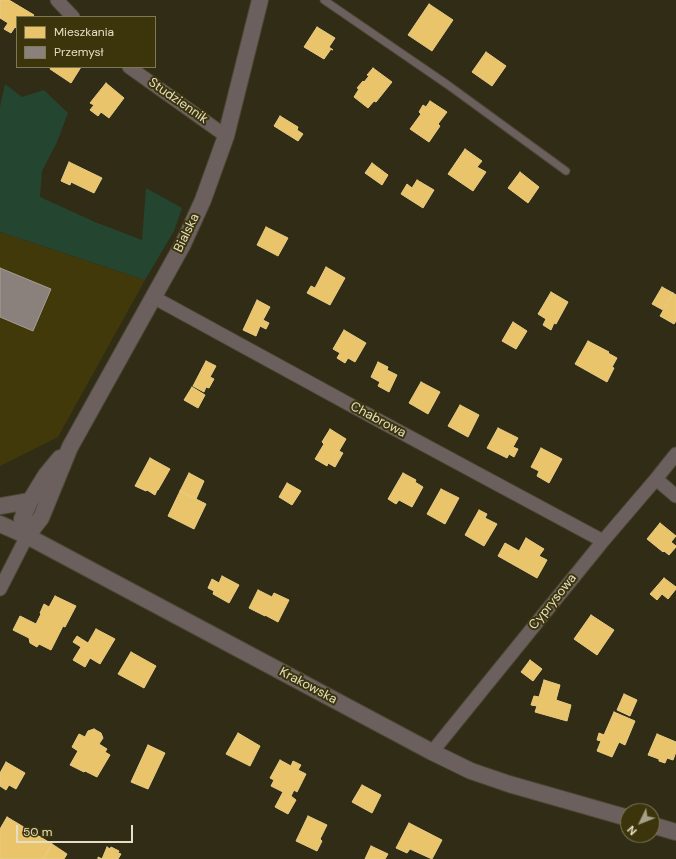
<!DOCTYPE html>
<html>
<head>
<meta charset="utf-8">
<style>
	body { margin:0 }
	#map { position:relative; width:676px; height:859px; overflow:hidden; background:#312c16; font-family:"DM Sans",sans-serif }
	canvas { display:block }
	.legend { position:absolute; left:16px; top:16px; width:140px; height:52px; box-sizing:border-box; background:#3c340b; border:1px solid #7f7855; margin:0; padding:5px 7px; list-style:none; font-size:12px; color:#e4dfc4 }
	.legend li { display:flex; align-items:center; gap:8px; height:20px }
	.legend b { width:20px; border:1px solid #7f7855 }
	.north { position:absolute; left:620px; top:803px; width:40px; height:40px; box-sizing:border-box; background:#3c340b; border:1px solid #7f7855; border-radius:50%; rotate:227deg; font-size:11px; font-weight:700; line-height:16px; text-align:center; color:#e4dfc4 }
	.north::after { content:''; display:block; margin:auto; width:14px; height:18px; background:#a5a087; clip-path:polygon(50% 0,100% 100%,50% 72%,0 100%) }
	.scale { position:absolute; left:16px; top:825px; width:117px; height:18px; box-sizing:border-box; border:2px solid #e4dfc4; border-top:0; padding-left:5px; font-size:12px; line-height:14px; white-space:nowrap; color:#e4dfc4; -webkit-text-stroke:3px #3c340b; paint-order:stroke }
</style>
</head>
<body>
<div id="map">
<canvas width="676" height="859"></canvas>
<ul class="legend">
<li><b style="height:11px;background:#e9c46a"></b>Mieszkania</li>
<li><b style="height:11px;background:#8a817c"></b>Przemysł</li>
</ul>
<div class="north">N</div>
<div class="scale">50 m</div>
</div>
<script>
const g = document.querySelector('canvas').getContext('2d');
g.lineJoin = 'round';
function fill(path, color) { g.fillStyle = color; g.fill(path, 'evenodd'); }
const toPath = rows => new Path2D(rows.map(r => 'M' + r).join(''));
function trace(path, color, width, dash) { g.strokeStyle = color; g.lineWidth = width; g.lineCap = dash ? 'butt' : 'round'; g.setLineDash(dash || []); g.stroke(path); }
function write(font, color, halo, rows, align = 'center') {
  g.font = font + ' "DM Sans",sans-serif'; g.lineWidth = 4; g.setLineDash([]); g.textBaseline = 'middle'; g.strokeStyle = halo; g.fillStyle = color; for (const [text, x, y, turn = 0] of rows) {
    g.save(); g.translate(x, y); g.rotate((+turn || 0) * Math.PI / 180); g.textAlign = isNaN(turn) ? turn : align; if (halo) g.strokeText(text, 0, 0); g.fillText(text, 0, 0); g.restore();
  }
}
const built = toPath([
	[0,232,145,280,58,437,0,466]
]);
const green = toPath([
	[5,84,22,97,44,90,68,113,57,142,42,171,40,197,95,222,142,240,146,188,182,208,174,231,145,280,0,232,0,107]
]);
const homes = toPath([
	[0,0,9,0,34,15,32,17,17,17,17,29,15,27,11,33,4,29,8,23,0,18,0,0],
	[429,4,453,20,432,51,408,35,429,4],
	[317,27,335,38,329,47,333,50,331,49,324,59,304,47,317,27],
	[486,52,506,66,492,86,472,72,486,52],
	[51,67,81,67,71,83,50,69,51,67],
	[373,68,392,82,376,102,374,101,368,108,354,97,359,89,357,88,363,81,364,82,369,76,367,75,373,68],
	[106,83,124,98,109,118,101,112,98,116,90,110,94,105,90,103,106,83],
	[430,101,447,112,438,124,440,126,429,142,410,129,421,114,419,112,423,105,426,107,430,101],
	[280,116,298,127,297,130,303,134,298,141,274,126,280,116],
	[465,149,482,161,477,167,486,172,473,191,448,174,465,149],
	[69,162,102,178,94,193,71,182,70,185,61,181,69,162],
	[372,163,388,175,382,185,365,173,372,163],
	[520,172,539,187,528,203,508,188,520,172],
	[417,180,434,190,423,208,401,194,407,184,412,188,417,180],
	[266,227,288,238,278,256,257,245,266,227],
	[326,267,345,278,330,305,307,293,311,286,315,288,326,267],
	[662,287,673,293,663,310,652,304,662,287],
	[551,292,568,302,556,324,554,323,551,330,543,325,546,319,538,314,551,292],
	[673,293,676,295,676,321,674,324,660,316,673,293],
	[257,300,270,307,263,320,269,323,266,329,260,326,256,336,243,330,257,300],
	[513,322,527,331,516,349,502,341,513,322],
	[344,330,366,343,355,362,348,358,345,363,337,358,340,353,333,349,344,330],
	[588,341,609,352,608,353,617,358,612,367,614,368,607,382,575,364,588,341],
	[206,361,216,366,210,377,214,379,209,388,206,387,204,392,193,386,206,361],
	[378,362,388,367,387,370,397,375,389,392,378,386,380,382,371,377,378,362],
	[421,382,440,392,428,414,409,403,421,382],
	[192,387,205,395,198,408,184,400,192,387],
	[460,405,479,415,468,437,448,426,460,405],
	[498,428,518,438,513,447,518,449,514,457,509,454,507,458,487,448,498,428],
	[330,429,346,439,339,451,343,453,335,467,328,463,327,466,315,459,324,444,322,442,330,429],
	[541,448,562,459,549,483,537,476,539,471,531,467,541,448],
	[150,458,170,469,158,490,157,490,155,495,147,490,146,491,135,486,150,458],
	[189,473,204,481,196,499,180,491,189,473],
	[403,473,416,480,415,482,423,487,412,507,399,500,396,504,388,499,403,473],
	[287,483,301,491,292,505,279,497,287,483],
	[441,489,459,498,445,524,427,514,441,489],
	[180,491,206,504,194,529,168,516,180,491],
	[479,510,487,514,485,518,497,524,484,546,465,535,479,510],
	[660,523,676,536,671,542,676,546,676,547,669,555,664,551,663,552,647,539,660,523],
	[526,538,544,549,539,556,547,560,537,578,498,556,505,543,519,551,526,538],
	[222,576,239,585,229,603,213,594,214,591,208,588,212,579,219,583,222,576],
	[664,578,676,587,676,589,668,599,662,594,657,600,650,594,664,578],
	[258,590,272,597,274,593,289,600,278,622,265,615,265,616,249,608,258,590],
	[55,596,76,606,65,627,63,626,51,650,39,644,37,647,30,643,29,638,13,630,20,616,36,624,41,614,40,613,44,604,49,607,55,596],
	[591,615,614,630,597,655,574,639,591,615],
	[96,629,115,639,100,664,90,658,85,667,73,660,81,647,73,642,77,636,88,643,96,629],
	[131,652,156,666,144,688,118,674,131,652],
	[530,660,542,669,533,681,521,672,530,660],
	[544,680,560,685,556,700,571,705,567,721,535,712,537,706,531,705,534,696,539,697,544,680],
	[624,694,637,700,630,716,617,710,624,694],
	[614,712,635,721,625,745,619,742,612,757,597,751,601,741,597,740,599,733,604,735,614,712],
	[94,729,101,733,103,738,99,744,107,749,105,752,110,755,97,777,85,771,84,772,70,765,78,751,72,747,79,734,85,737,88,731,94,729],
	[238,733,260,746,250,766,226,754,238,733],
	[657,734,676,742,676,752,673,760,667,758,665,763,659,761,659,759,648,755,657,734],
	[148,745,165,753,148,789,131,782,148,745],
	[280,760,291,766,293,761,301,765,298,770,306,774,297,792,294,790,291,796,296,800,288,814,275,807,283,792,271,786,274,780,270,778,280,760],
	[6,762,25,773,16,789,9,785,6,790,0,786,0,773,6,762],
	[362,785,381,795,372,813,352,802,362,785],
	[308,816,327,825,320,839,322,841,317,851,296,841,308,816],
	[7,817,52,844,43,859,0,859,0,829,7,817],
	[409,823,442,840,432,859,410,849,407,853,396,848,409,823],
	[52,844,67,854,64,859,43,859,52,844],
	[371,846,388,854,385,859,365,859,371,846],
	[107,847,110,849,111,847,119,851,118,853,121,854,118,859,98,859,98,857,102,859,107,847]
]);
const industry = toPath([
	[0,268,51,289,33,331,0,317,0,268]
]);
const service = toPath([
	[324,0,448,85,566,171]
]);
const minor = toPath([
	[57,0,73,17],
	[129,67,226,136],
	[153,297,378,420,603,541],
	[656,479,676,496],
	[0,589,27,536],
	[432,752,603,541,656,479,676,454]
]);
const tertiary = toPath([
	[0,506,30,501],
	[0,524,27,536,432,752,471,771,509,784,628,818],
	[27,536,41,518,70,447,183,244,203,200,226,136,260,0],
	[27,536,22,519,30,501,46,475,60,458],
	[652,825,676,832]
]);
const streetNames = [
	["Studziennik",178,101,35],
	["Bialska",187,233,-64],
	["Chabrowa",378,420,28],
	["Cyprysowa",553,602,-51],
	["Krakowska",308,686,28]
];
fill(built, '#42390b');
fill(green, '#24452f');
fill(homes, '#e9c46a');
trace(homes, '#e8cc85', 1);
fill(industry, '#8a817c');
trace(industry, '#a59d92', 1);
trace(service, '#4b4734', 9);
trace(minor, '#4b4734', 15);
trace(tertiary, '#4b4734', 18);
trace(service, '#6c605e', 7);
trace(minor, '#6c605e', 13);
trace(tertiary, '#6c605e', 16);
write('13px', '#e4dfc4', '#3c340b', streetNames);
</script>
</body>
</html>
